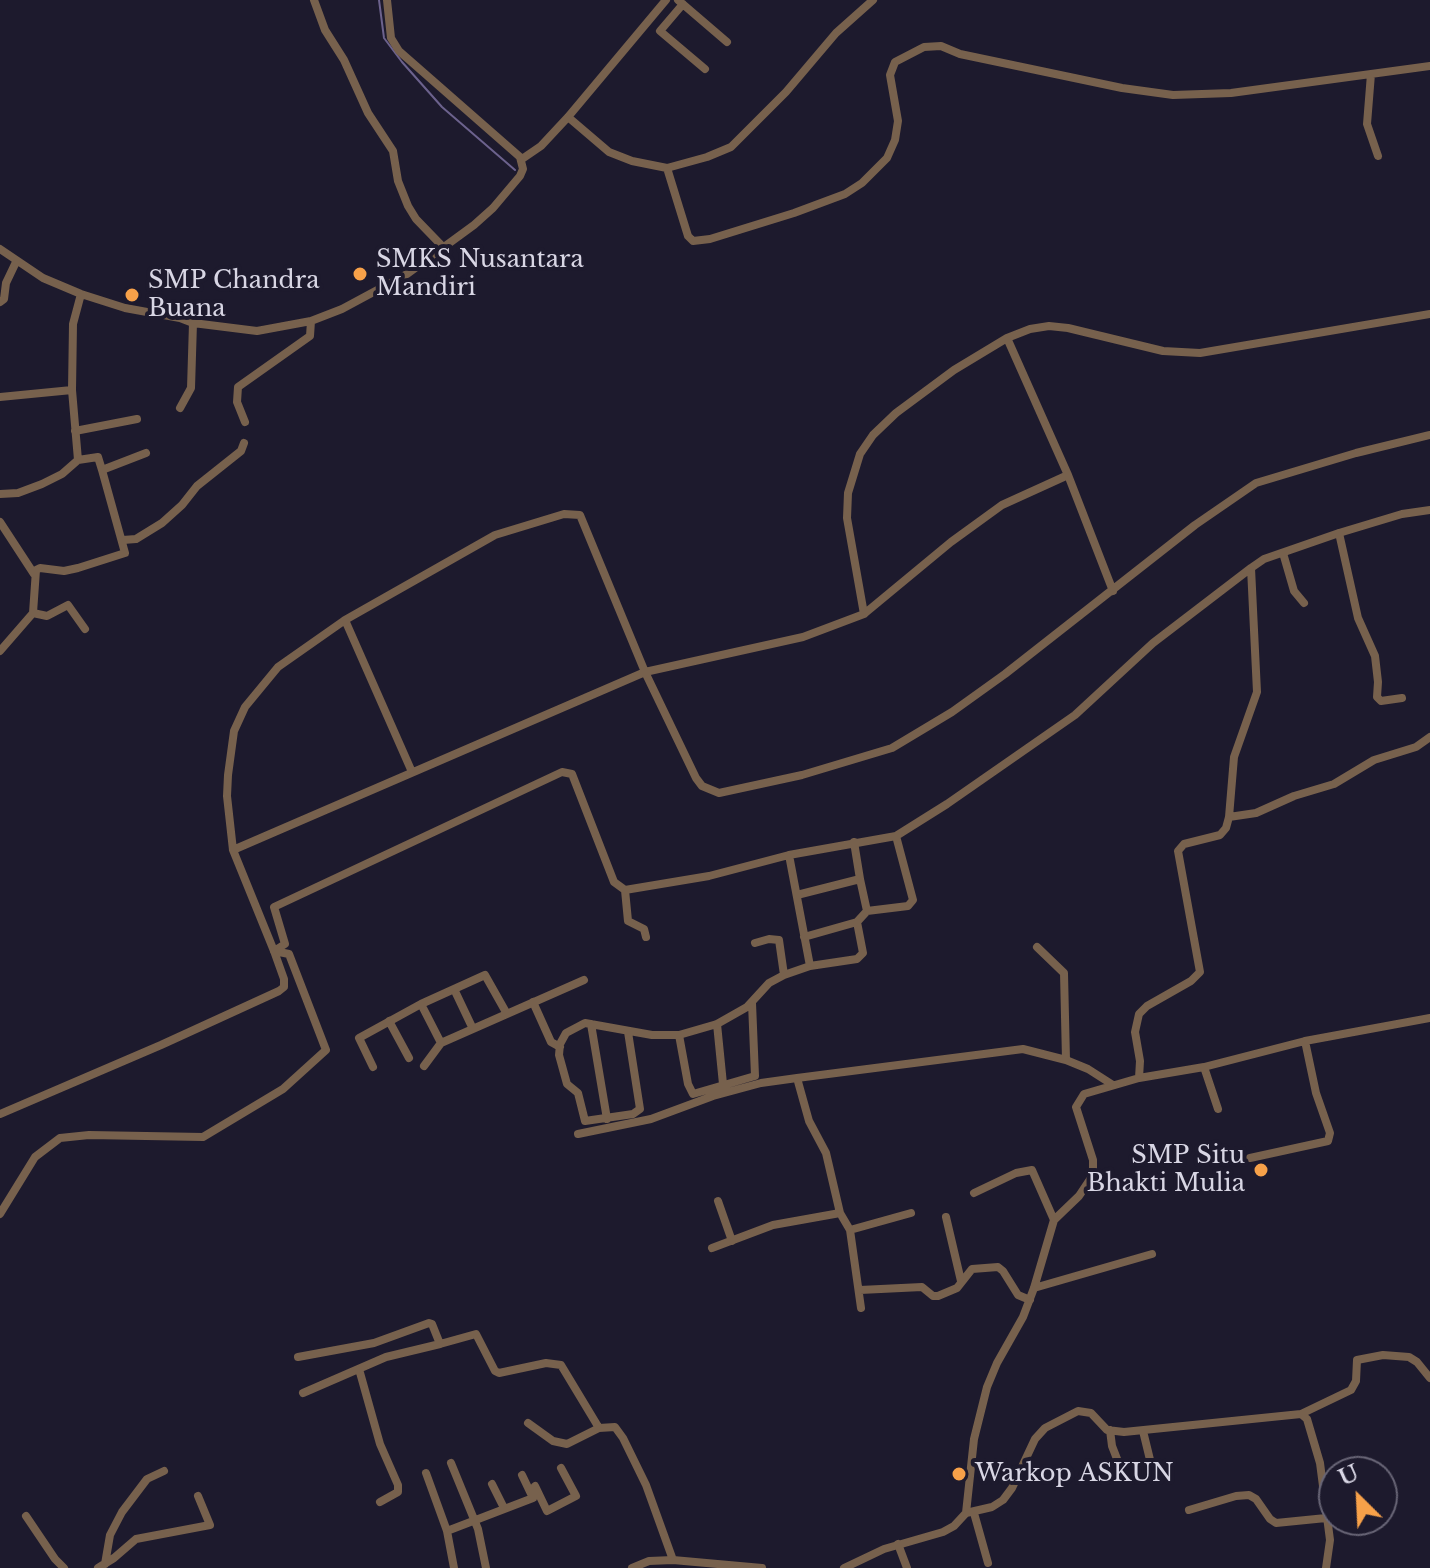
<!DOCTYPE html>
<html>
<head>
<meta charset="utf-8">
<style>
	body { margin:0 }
	#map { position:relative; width:1430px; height:1568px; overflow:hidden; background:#1d1a2d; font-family:"Libre Baskerville",serif }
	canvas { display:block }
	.north { position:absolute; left:1318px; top:1456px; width:80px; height:80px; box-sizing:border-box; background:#1d1a2d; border:2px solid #686576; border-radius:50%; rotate:336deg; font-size:22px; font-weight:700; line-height:32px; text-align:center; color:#d8d6e4 }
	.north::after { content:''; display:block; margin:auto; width:28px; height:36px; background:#f7a149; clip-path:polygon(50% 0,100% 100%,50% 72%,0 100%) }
</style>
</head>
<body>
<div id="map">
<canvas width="1430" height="1568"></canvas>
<div class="north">U</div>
</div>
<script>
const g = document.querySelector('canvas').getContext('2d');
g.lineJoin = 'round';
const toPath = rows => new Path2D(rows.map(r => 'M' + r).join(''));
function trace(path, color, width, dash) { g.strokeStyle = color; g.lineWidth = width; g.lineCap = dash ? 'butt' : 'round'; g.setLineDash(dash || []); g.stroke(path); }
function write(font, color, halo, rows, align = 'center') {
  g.font = font + ' "Libre Baskerville",serif'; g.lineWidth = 8; g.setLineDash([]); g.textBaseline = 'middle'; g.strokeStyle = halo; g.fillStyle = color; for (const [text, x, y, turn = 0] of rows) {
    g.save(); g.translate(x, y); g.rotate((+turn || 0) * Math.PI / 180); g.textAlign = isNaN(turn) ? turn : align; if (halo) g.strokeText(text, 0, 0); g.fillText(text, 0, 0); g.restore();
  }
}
const stream = toPath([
	[379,0,384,38,402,62,442,107,515,170]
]);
const minor = toPath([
	[314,0,325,30,344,60,368,113,393,151,398,181,408,206,416,219,444,248],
	[678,0,727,42],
	[683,4,660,31,705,69],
	[1371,74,1367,124,1378,156],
	[568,117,609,152,632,161,667,168,707,157,731,147,786,92,836,33,873,0],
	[522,159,541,146,568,117,666,0],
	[667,168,688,236,693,241,710,239,794,213,845,194,862,183,887,158,895,140,898,121,890,75,895,62,924,47,941,46,960,54,1122,88,1173,95,1231,93,1430,66],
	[0,249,43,278,81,294,125,308,180,318,193,323,257,331,311,321,342,309,407,274,474,225,493,208,520,176,523,169,520,157,399,51,391,38,387,0],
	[0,302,4,299,6,283,16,262],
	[0,397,72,390],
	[180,408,191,388,193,323],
	[245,422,237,402,238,387,310,336,311,321],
	[75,431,137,419],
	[78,460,72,390,73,324,81,294],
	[1068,475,1113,591],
	[0,494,18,493,42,484,62,474,78,460,98,457,102,470,146,453],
	[0,522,34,574],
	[1339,533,1358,618,1375,656,1378,682,1377,697,1381,701,1402,698],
	[123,540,136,539,162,523,182,505,197,486,241,451,244,443],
	[1283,553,1294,591,1304,603],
	[33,613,47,616,68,605,85,629],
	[864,614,847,518,848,493,860,454,873,435,896,413,954,370,1007,338],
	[345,620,412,772],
	[0,651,33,613,36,570,40,568,64,571,78,568,125,553,102,470],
	[1229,817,1256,813,1294,796,1334,784,1374,760,1416,747,1430,737],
	[233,850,645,672,803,637,864,614,951,542,1002,505,1068,475,1007,338,1030,329,1049,326,1068,328,1163,351,1200,353,1430,314],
	[789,855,810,966],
	[625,890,628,921,644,929,646,937],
	[797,895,860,879,854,842],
	[867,911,908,906,913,900,896,836],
	[804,937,857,922],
	[755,943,769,939,779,940,784,975],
	[1037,947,1064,973,1066,1060],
	[274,951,285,944,274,907,562,772,572,774,614,882,625,890,709,876,789,855,896,836,947,804,1075,715,1153,643,1251,568],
	[454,989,473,1029],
	[533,1002,551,1042,560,1047],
	[421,1004,441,1043],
	[389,1021,409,1058],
	[591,1024,607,1119],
	[717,1024,723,1084],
	[628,1032,640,1109,633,1114,585,1121,578,1093,567,1084,559,1055,560,1044,566,1033,585,1023,652,1035,679,1035,717,1024,747,1007,769,983,784,975,810,966,857,959,863,953,857,922,867,911,860,879],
	[679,1035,688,1084,693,1094,755,1076,752,1003],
	[424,1066,441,1043,584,980],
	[373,1067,359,1038,421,1004,485,975,507,1014],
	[1204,1067,1218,1109],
	[797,1078,1023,1049,1066,1060,1088,1069,1113,1085],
	[1139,1078,1140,1061,1135,1032,1139,1014,1147,1006,1191,981,1200,972,1178,851,1184,844,1220,835,1226,828,1229,817,1234,757,1257,692,1251,568,1264,559,1339,533,1402,514,1430,510],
	[0,1114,161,1045,279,991,284,987,284,979,274,951,233,850,227,796,228,775,234,731,245,707,278,667,345,620,495,535,564,514,580,515,645,672,696,778,702,786,719,793,802,775,892,748,952,712,1005,674,1195,525,1256,483,1356,453,1430,435],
	[578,1134,651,1119,713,1096,761,1083,797,1078,809,1121,826,1153,840,1213,850,1230,861,1308],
	[1250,1158,1328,1141,1330,1133,1316,1093,1305,1041],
	[974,1193,1016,1173,1032,1170,1054,1220],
	[718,1201,732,1241],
	[0,1214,35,1157,60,1138,89,1135,203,1137,283,1089,326,1050,289,954,274,951],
	[946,1217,961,1281],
	[850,1230,911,1213],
	[712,1248,773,1225,840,1213],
	[1034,1288,1152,1254],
	[860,1290,922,1287,933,1296,938,1296,957,1288,972,1269,998,1267,1003,1271,1018,1295,1030,1300],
	[298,1357,374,1343,429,1323,432,1324,440,1344,476,1334,495,1371,499,1373,546,1363,561,1365,599,1428,615,1427,623,1438,646,1485,673,1560],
	[359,1369,380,1444,398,1485,398,1492,380,1502],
	[303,1393,386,1357,440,1344],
	[1301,1414,1307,1419,1320,1463,1330,1540,1326,1568],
	[528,1423,553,1441,567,1444,599,1428],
	[1110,1430,1112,1446,1119,1464],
	[1143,1431,1153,1472],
	[451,1463,478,1529,486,1568],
	[426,1473,447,1531,454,1568],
	[492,1484,504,1508],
	[535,1486,547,1511,576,1496,561,1468],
	[1189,1510,1236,1496,1249,1495,1256,1499,1270,1519,1276,1523,1326,1518],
	[966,1513,992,1507,1003,1500,1012,1488,1035,1439,1045,1428,1078,1411,1091,1413,1107,1430,1124,1432,1301,1414,1351,1390,1356,1381,1357,1360,1383,1355,1409,1357,1417,1362,1430,1378],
	[974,1513,988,1563],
	[26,1516,55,1559,64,1568],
	[447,1531,533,1498,522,1475],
	[898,1544,907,1568],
	[105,1564,110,1535,122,1512,147,1479,164,1471],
	[98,1568,114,1558,136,1539,210,1525,198,1496],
	[632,1568,649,1561,673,1560,762,1568],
	[844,1568,884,1549,943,1532,954,1526,966,1513,974,1439,987,1387,997,1363,1023,1317,1034,1288,1054,1220,1079,1196,1093,1175,1093,1160,1076,1107,1084,1094,1139,1078,1204,1067,1305,1041,1430,1018]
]);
const markers = [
	[360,274,8,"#f7a149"],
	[132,295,8,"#f7a149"],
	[1261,1170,8,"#f7a149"],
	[959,1474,8,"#f7a149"]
];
const poiNames = [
	["SMKS Nusantara",376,260],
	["Mandiri",376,288],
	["SMP Chandra",148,281],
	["Buana",148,309],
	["SMP Situ",1245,1156,"right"],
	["Bhakti Mulia",1245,1184,"right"],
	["Warkop ASKUN",975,1474]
];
trace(stream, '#6c628d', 2);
trace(minor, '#77614d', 8);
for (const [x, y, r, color] of markers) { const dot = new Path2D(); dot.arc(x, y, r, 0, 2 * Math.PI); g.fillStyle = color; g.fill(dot); trace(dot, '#1d1a2d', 3); }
write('24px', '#d8d6e4', '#1d1a2d', poiNames, 'left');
</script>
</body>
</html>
